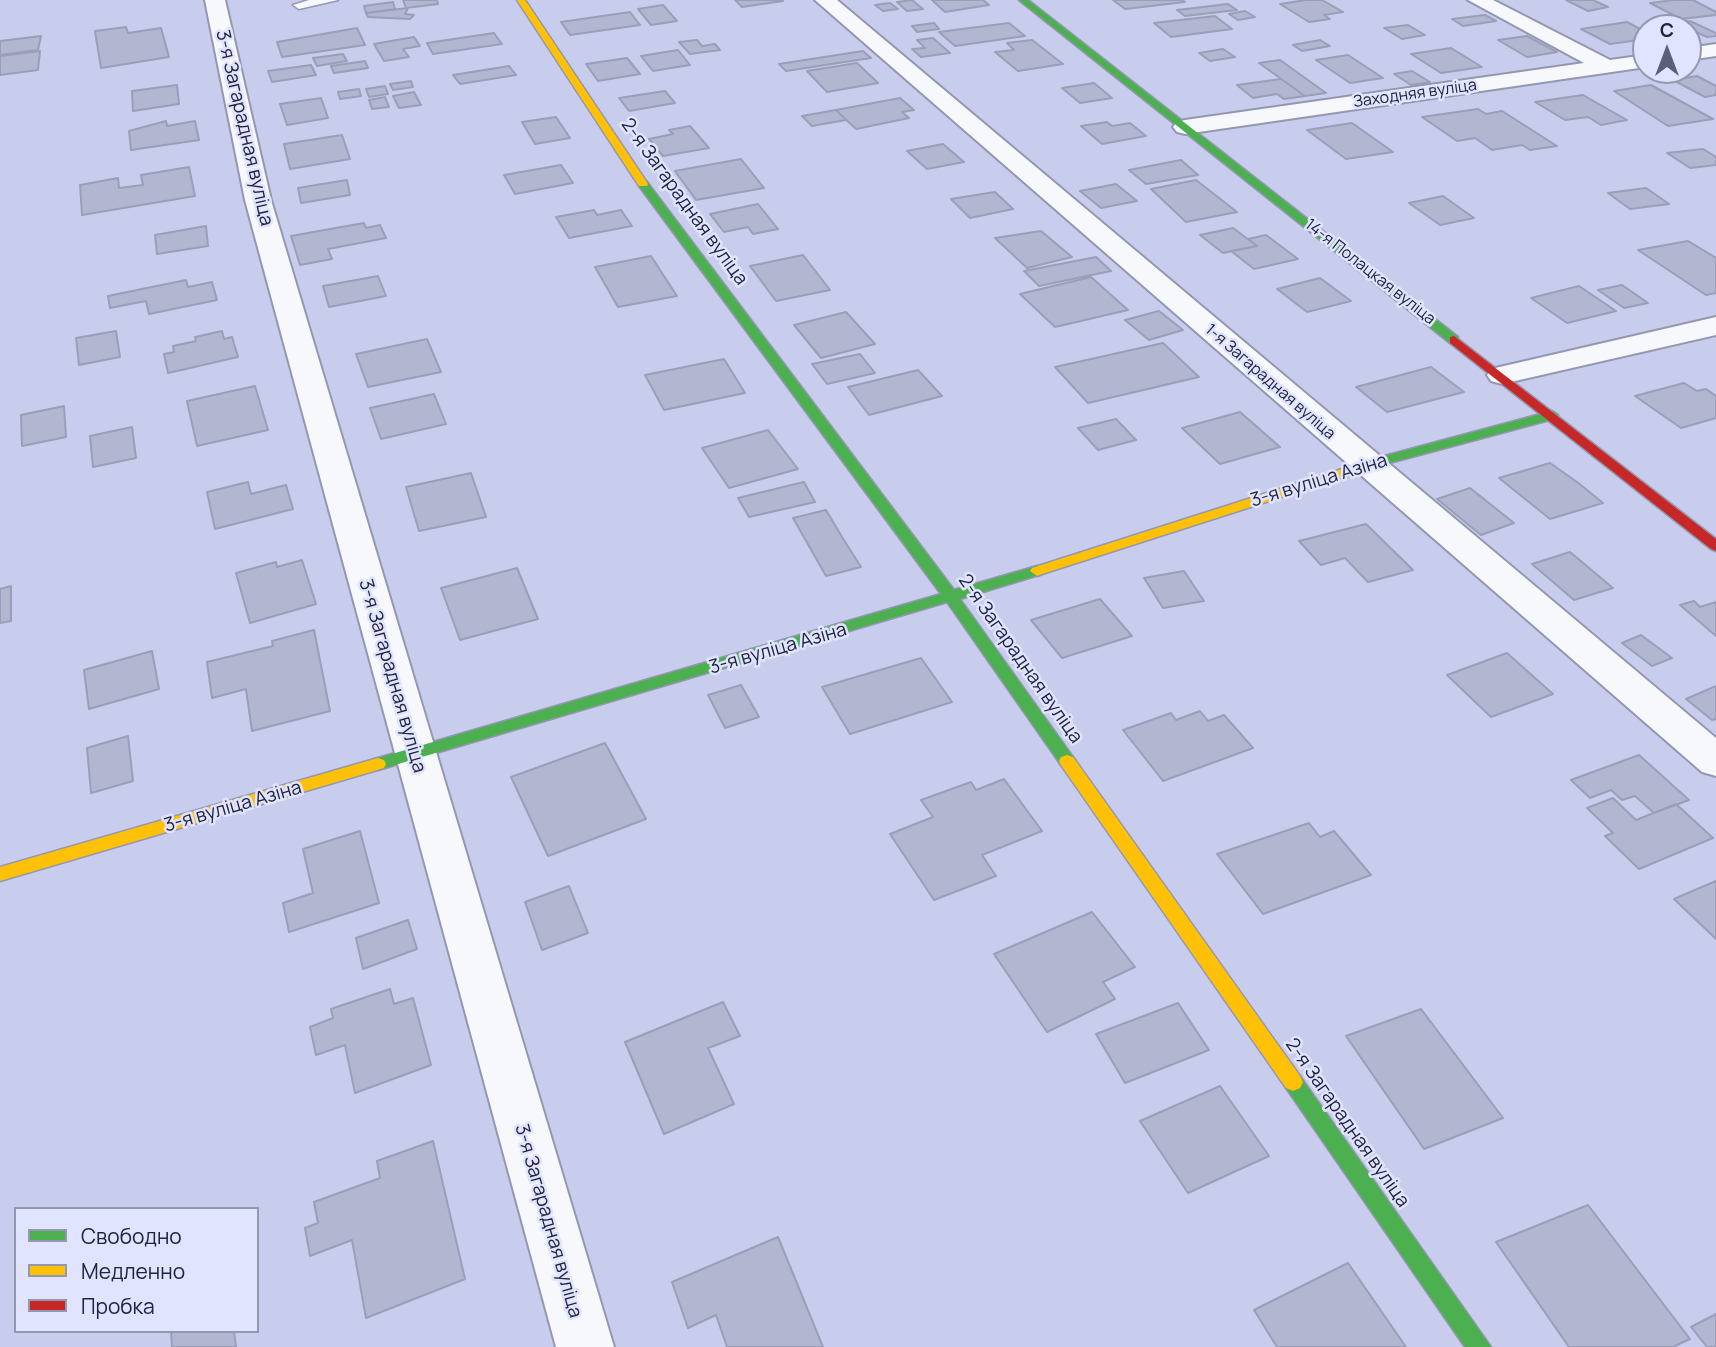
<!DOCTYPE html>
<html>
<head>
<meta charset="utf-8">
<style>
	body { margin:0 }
	#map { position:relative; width:1716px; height:1347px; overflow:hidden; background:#c8cdee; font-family:Manrope,sans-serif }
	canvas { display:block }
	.legend { position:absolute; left:14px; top:1207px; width:245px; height:126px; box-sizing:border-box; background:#e0e4fe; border:2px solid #9497b0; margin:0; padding:9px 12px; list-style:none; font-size:21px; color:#22243c }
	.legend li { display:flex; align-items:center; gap:14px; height:35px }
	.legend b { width:35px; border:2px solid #9497b0 }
	.north { position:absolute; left:1632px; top:14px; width:70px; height:70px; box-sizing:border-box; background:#e0e4fe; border:2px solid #9497b0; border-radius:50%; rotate:0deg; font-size:19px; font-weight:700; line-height:28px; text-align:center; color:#22243c }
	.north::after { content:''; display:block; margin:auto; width:24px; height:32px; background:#5c5f7a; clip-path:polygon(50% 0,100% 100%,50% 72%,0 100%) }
</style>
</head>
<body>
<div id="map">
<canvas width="1716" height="1347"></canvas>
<ul class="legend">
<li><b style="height:9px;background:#4caf50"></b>Свободно</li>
<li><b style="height:9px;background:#ffc107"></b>Медленно</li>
<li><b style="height:9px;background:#c62828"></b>Пробка</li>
</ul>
<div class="north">С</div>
</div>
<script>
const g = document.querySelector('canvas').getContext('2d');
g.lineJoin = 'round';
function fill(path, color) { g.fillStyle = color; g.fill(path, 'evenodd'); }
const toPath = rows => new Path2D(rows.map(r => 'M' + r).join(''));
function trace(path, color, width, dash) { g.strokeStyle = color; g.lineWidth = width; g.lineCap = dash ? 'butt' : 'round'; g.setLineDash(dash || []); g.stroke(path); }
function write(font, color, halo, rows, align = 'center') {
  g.font = font + ' Manrope,sans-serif'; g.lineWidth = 5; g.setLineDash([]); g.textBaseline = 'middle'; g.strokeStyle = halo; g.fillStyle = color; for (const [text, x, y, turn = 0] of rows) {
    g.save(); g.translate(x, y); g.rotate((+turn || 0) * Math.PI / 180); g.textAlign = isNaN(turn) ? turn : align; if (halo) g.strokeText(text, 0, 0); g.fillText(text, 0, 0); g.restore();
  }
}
const building = toPath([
	[403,0,437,0,438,4,406,8,403,0],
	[735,0,782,0,783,1,742,7,735,0],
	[912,0,923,9,907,11,897,2,912,0],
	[932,0,983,0,989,5,945,12,932,0],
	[1113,0,1182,0,1185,2,1125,9,1113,0],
	[1306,0,1322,0,1343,12,1324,15,1330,19,1309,22,1280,4,1306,0],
	[1566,0,1593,0,1608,7,1588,11,1566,0],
	[1674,0,1693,0,1716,12,1716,15,1681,19,1650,3,1674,0],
	[393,2,395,9,366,13,364,6,393,2],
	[890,3,898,9,883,11,875,5,890,3],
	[1228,4,1237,10,1185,16,1177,10,1228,4],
	[663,5,677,21,651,25,638,9,663,5],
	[408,8,405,14,414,15,410,19,368,17,366,13,408,8],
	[1245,11,1255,17,1238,20,1229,14,1245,11],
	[630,12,640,25,570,35,561,22,630,12],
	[1485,15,1496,21,1463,26,1452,19,1485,15],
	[1215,16,1232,29,1171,37,1154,23,1215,16],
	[1690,21,1716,33,1716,36,1707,37,1677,23,1690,21],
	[1627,22,1646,32,1646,39,1610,44,1581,29,1627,22],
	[934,23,939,29,917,32,912,26,934,23],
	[1009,23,1025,36,955,46,939,32,1009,23],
	[1408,25,1425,35,1402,39,1384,28,1408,25],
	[126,27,128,33,161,28,169,57,101,68,95,31,126,27],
	[357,28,365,45,282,57,277,42,357,28],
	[494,33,502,44,433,54,427,43,494,33],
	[41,36,38,50,0,55,0,41,41,36],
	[1527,36,1557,52,1527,57,1498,40,1527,36],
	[414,37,420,46,403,49,409,57,384,61,374,44,414,37],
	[933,38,950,53,921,57,912,49,925,48,917,40,933,38],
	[697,40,702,46,715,44,720,50,690,54,679,42,697,40],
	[1032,40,1063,64,1018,71,995,52,1014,50,1007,43,1032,40],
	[1320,40,1330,46,1302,51,1293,45,1320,40],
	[1451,48,1482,67,1441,73,1411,54,1451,48],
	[1223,49,1235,57,1210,61,1199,53,1223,49],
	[678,50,690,65,653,71,641,56,678,50],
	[40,51,38,70,0,75,0,56,40,51],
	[863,51,871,58,786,71,779,64,863,51],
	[343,54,347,61,317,66,313,58,343,54],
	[1348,55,1383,78,1350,83,1316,60,1348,55],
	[627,58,640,74,598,81,586,64,627,58],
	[1280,60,1326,93,1305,96,1259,63,1280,60],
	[365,61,368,68,334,73,331,66,365,61],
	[857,63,878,83,827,92,807,71,857,63],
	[311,65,316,75,272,82,268,71,311,65],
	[509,66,516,75,460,84,453,75,509,66],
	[1412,71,1430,82,1411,85,1394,74,1412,71],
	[1697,76,1716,86,1716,95,1705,97,1673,80,1697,76],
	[1281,79,1305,96,1284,99,1277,94,1253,98,1237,85,1281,79],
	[411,81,413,87,393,90,390,84,411,81],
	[1094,83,1112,98,1080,103,1062,88,1094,83],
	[177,85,179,104,133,111,132,91,177,85],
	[1651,85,1713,119,1668,126,1614,91,1651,85],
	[385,86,388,94,369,97,366,89,385,86],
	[359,89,361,96,340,99,338,92,359,89],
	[665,91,675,103,629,111,619,98,665,91],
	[414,92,421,105,399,108,393,96,414,92],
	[1583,95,1627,120,1601,125,1588,117,1565,120,1535,102,1583,95],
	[385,97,389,107,372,109,369,100,385,97],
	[321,98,328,118,287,125,280,104,321,98],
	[900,98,914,110,902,112,909,118,856,129,836,110,900,98],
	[1478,109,1486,114,1502,111,1557,146,1530,150,1522,145,1492,150,1475,138,1457,141,1422,117,1478,109],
	[836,110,846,120,812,126,802,116,836,110],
	[556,117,570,138,535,144,522,122,556,117],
	[166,121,167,126,195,121,199,140,131,150,129,131,166,121],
	[1107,122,1112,126,1130,123,1146,136,1102,144,1081,126,1107,122],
	[1352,123,1393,152,1346,159,1307,130,1352,123],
	[690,126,709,148,663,156,649,139,673,134,669,130,690,126],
	[342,135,350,159,290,169,284,144,342,135],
	[943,144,964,162,927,169,907,151,943,144],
	[1703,149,1716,157,1716,165,1690,168,1667,153,1703,149],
	[741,159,764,188,696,200,675,171,741,159],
	[1181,160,1198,175,1146,184,1129,170,1181,160],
	[561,165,573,183,515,194,504,175,561,165],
	[189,167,195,196,82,215,80,185,118,178,119,188,143,185,141,175,189,167],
	[347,180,350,195,301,203,298,188,347,180],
	[1196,180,1237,212,1186,222,1151,189,1196,180],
	[1116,184,1137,201,1101,208,1080,191,1116,184],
	[1646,188,1669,204,1630,209,1608,193,1646,188],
	[995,192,1013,209,970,218,951,199,995,192],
	[1443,196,1474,218,1440,225,1409,203,1443,196],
	[758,204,778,229,753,234,748,227,724,232,710,214,758,204],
	[594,210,597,215,621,210,632,226,569,238,556,217,594,210],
	[364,223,366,228,380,225,386,238,328,249,332,259,300,265,291,236,364,223],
	[206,226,208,246,157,254,155,235,206,226],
	[1233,228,1257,246,1223,253,1200,235,1233,228],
	[1041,231,1072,257,1027,268,995,238,1041,231],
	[1266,235,1298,259,1254,269,1231,251,1257,246,1248,239,1266,235],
	[1688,241,1716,258,1716,293,1706,295,1638,250,1688,241],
	[803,255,830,290,776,301,750,266,803,255],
	[651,256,677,296,618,307,595,267,651,256],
	[1096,257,1111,271,1039,286,1024,271,1096,257],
	[378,276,386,296,329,307,323,286,378,276],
	[1091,277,1128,310,1055,327,1020,294,1091,277],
	[1320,278,1351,301,1307,312,1277,289,1320,278],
	[186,280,188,287,212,282,217,300,149,314,146,301,110,308,108,296,186,280],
	[1622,285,1648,303,1624,308,1598,290,1622,285],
	[1579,286,1616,311,1567,323,1531,298,1579,286],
	[1159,311,1183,330,1149,340,1125,320,1159,311],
	[846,312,875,344,821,358,794,325,846,312],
	[116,331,120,357,79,365,76,338,116,331],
	[222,331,224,339,232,337,238,357,168,373,164,354,174,352,173,346,196,341,195,337,222,331],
	[427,339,441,372,368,387,356,354,427,339],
	[1163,343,1199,377,1088,403,1055,367,1163,343],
	[860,354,875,373,827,384,812,364,860,354],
	[724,359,745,393,664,410,645,375,724,359],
	[1431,367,1464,392,1387,412,1356,387,1431,367],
	[918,370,942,396,869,415,848,387,918,370],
	[1684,383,1697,391,1706,389,1716,396,1716,418,1681,428,1635,396,1684,383],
	[255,386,268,430,197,446,187,401,255,386],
	[434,394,446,424,381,439,370,408,434,394],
	[64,406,66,437,22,446,21,415,64,406],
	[1240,412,1280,447,1220,464,1182,428,1240,412],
	[1116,419,1136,440,1098,450,1078,428,1116,419],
	[132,427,136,458,93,467,90,436,132,427],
	[768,430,798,469,729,488,702,448,768,430],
	[1550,463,1577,482,1603,503,1550,519,1499,478,1550,463],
	[471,473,486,517,419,531,406,487,471,473],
	[248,482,251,494,286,485,293,509,215,529,207,492,248,482],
	[804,482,815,502,749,517,738,498,804,482],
	[1470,488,1514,523,1481,535,1437,499,1470,488],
	[826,510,842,537,861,567,826,576,793,518,826,510],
	[1366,524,1413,570,1368,582,1345,558,1321,565,1299,541,1366,524],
	[1570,552,1613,588,1574,600,1532,564,1570,552],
	[302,560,316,604,250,623,236,573,276,562,277,567,302,560],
	[517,568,538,619,460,640,441,588,517,568],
	[1184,571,1204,601,1163,608,1144,578,1184,571],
	[11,586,11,621,0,623,0,589,11,586],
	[1100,599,1132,636,1062,658,1031,620,1100,599],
	[1694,601,1700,607,1716,602,1716,636,1680,605,1694,601],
	[314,630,330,711,252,731,246,689,212,698,207,662,273,646,272,641,314,630],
	[1641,635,1672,658,1652,666,1622,643,1641,635],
	[152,651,159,689,89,709,84,670,152,651],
	[1507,653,1553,694,1491,717,1447,675,1507,653],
	[921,658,952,702,850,734,822,687,921,658],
	[741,685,759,717,725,728,708,695,741,685],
	[1716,686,1716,719,1712,720,1686,699,1716,686],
	[1200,711,1208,721,1224,715,1253,748,1163,781,1123,730,1171,713,1176,720,1200,711],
	[128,736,133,781,91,793,87,748,128,736],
	[605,743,646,819,548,856,511,777,605,743],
	[1639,755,1689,800,1654,813,1635,796,1622,800,1611,790,1590,798,1571,780,1639,755],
	[1004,779,1042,831,982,855,996,876,934,900,890,834,933,817,921,800,971,782,976,790,1004,779],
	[1613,798,1636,820,1676,804,1713,838,1639,869,1605,836,1613,833,1587,808,1613,798],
	[1309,823,1320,837,1334,831,1371,875,1263,914,1217,854,1309,823],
	[360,831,379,903,289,932,283,903,313,893,303,849,360,831],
	[1716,881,1716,939,1674,899,1716,881],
	[569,886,588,933,542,950,525,902,569,886],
	[1092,912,1135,967,1103,982,1115,999,1047,1032,994,954,1092,912],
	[408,920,417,949,363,969,356,938,408,920],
	[390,989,394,1004,413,998,431,1065,355,1093,345,1045,316,1055,310,1027,333,1018,331,1009,390,989],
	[723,1002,740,1036,708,1048,734,1104,664,1134,625,1042,723,1002],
	[1178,1003,1209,1050,1125,1083,1096,1034,1178,1003],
	[1421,1009,1503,1118,1424,1149,1346,1036,1421,1009],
	[1220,1086,1269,1156,1188,1193,1140,1121,1220,1086],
	[433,1141,465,1279,366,1318,352,1240,310,1256,305,1228,318,1223,314,1202,380,1178,377,1161,433,1141],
	[1588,1205,1690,1339,1673,1347,1569,1347,1496,1242,1588,1205],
	[778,1237,823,1347,727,1347,716,1315,688,1328,672,1282,778,1237],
	[1348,1263,1406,1347,1277,1347,1254,1310,1348,1263],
	[1716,1314,1716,1347,1707,1347,1691,1327,1716,1314],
	[171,1331,234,1331,236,1347,172,1347,171,1331]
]);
const lane = toPath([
	[338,0,299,9,293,5,309,0,338,0]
]);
const street = toPath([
	[205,0,225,0,271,200,614,1347,556,1347,245,200,205,0],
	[815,0,837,0,1716,738,1716,776,1702,772,815,0],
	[1468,0,1493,0,1610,60,1646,55,1646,67,1185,134,1177,132,1173,127,1177,122,1185,120,1584,63,1468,0],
	[1716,44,1716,56,1688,60,1688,48,1716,44],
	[1716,317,1716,335,1502,384,1491,381,1487,375,1491,369,1716,317]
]);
const fast = toPath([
	[1019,0,1028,0,1458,337,1458,343,1450,343,1019,0],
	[639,182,647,182,954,590,1037,566,1042,568,1044,571,1042,574,960,599,1073,757,1075,761,1073,765,1061,765,947,602,378,770,372,768,370,764,372,760,378,758,941,594,639,186,639,182],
	[1552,411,1558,415,1557,418,1367,469,1360,465,1362,462,1552,411],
	[1293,1073,1300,1076,1491,1347,1465,1347,1286,1088,1283,1082,1286,1076,1293,1073]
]);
const slow = toPath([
	[517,0,525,0,648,184,647,186,639,186,517,0],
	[1367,461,1374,465,1372,468,1042,574,1037,576,1030,571,1032,568,1367,461],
	[1067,755,1073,757,1300,1076,1303,1082,1300,1088,1293,1091,1286,1088,1061,765,1059,761,1061,757,1067,755],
	[378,758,384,760,386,764,384,768,0,881,0,867,378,758]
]);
const jam = toPath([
	[1454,336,1716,539,1716,551,1711,549,1450,343,1450,337,1454,336]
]);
const farStreetnames = [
	["Заходняя вуліца",1415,94,-8],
	["14-я Полацкая вуліца",1370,272,38],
	["1-я Загарадная вуліца",1270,382,41]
];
const streetNames = [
	["3-я Загарадная вуліца",244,128,77],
	["2-я Загарадная вуліца",684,202,54],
	["3-я вуліца Азіна",1319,481,-17],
	["3-я вуліца Азіна",778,649,-16],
	["2-я Загарадная вуліца",1020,659,55],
	["3-я Загарадная вуліца",392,676,74],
	["3-я вуліца Азіна",233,807,-16],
	["2-я Загарадная вуліца",1347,1123,55],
	["3-я Загарадная вуліца",548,1221,74]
];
fill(building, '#b3b6d1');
trace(building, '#9b9eb8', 2);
trace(lane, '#9497b0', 3);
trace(street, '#9497b0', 4);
trace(fast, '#9497b0', 3);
trace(slow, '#9497b0', 3);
trace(jam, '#9497b0', 3);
fill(lane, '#f7f8fc');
fill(street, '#f7f8fc');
fill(fast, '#4caf50');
fill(slow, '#ffc107');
fill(jam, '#c62828');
write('16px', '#22243c', '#e0e4fe', farStreetnames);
write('19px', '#22243c', '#e0e4fe', streetNames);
</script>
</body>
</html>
